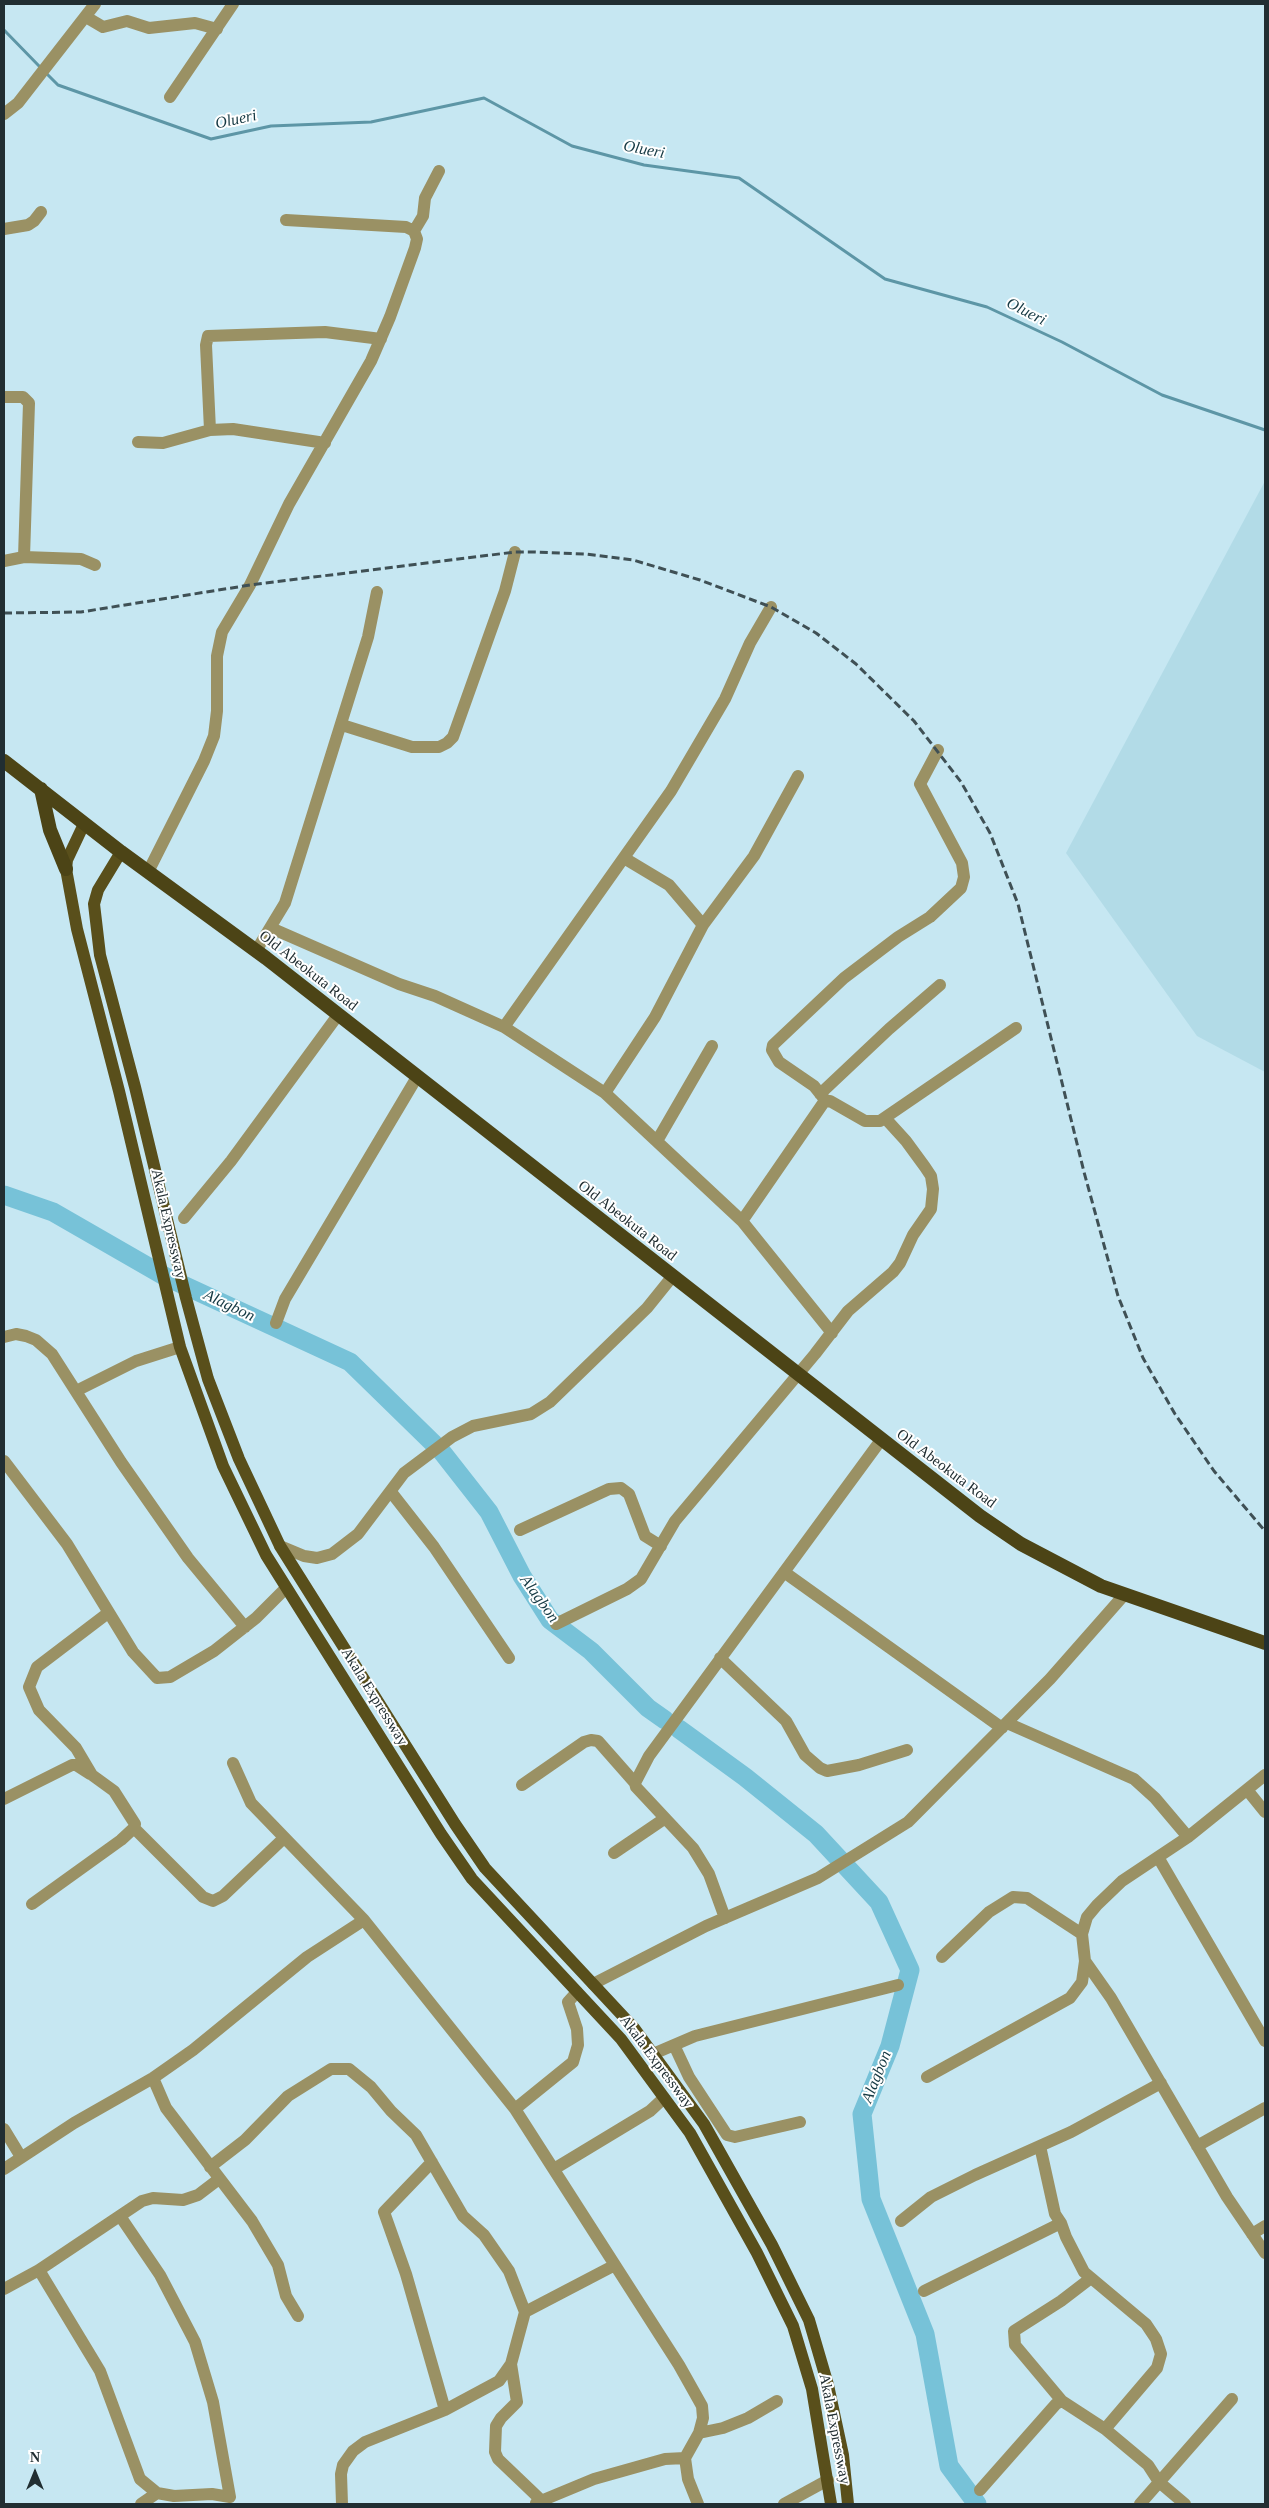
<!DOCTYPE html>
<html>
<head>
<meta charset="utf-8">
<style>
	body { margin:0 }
	#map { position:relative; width:1269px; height:2508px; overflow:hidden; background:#c6e7f2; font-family:Georgia,serif }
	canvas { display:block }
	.frame { position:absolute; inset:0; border:5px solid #212e32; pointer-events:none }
	.north { position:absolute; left:10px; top:2448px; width:50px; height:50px; -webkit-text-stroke:4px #fff; paint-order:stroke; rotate:0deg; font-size:14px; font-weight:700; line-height:20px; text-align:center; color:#212e32 }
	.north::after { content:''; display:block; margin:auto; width:18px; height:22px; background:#212e32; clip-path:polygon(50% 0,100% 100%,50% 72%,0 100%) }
</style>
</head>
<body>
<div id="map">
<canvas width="1269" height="2508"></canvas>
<div class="frame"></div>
<div class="north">N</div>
</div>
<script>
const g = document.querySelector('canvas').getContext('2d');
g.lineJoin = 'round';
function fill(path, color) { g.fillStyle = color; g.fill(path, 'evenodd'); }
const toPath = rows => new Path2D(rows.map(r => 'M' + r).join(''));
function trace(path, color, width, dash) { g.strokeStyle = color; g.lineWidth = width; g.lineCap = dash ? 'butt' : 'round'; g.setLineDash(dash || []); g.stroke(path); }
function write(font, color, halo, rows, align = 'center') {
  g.font = font + ' Georgia,serif'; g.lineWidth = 4; g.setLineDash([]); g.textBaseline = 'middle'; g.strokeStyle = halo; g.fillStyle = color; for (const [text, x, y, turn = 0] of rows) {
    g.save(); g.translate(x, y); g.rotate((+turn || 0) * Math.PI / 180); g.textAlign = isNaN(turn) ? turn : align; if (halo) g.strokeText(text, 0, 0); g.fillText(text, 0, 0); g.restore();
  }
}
const built = toPath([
	[1265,481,1265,1072,1197,1036,1066,853]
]);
const stream = toPath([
	[4,30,40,67],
	[46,73,58,85,211,139,271,126,371,122,484,98,572,146,644,165,739,178,885,279,987,307,1062,342,1162,395,1265,430]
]);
const river = toPath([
	[4,1195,53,1212,166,1277,350,1362,434,1444],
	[442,1452,489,1512,522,1576,550,1620,591,1651,648,1708,665,1720],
	[679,1729,745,1777,816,1834,879,1902,910,1970,890,2046,862,2114,871,2199,925,2334,949,2466,977,2504]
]);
const minor = toPath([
	[86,17,103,27,127,21,149,28,195,23,217,29],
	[170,97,233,4],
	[4,114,18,103,95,4],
	[4,229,28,225,34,221,41,212],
	[414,231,423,216,425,198,439,171],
	[4,397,23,397,29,403,24,557,4,561],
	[210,430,206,345,208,336,325,332,381,339],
	[138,442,163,443,210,430,233,429,325,443],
	[24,557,81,559,95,565],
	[342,725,412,747,439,747,447,743,453,737,505,591,515,552],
	[624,858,669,885,703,925],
	[148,872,204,761,214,736,217,711,217,656,222,632,250,585,289,504,371,361,390,317,415,248,417,239,414,231,406,227,286,220],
	[271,928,399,984,435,996,504,1027,605,1093,742,1221,832,1333],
	[256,951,285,903,368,637,377,592],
	[504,1027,671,791,725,699,750,643,771,607],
	[605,1093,655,1017,703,925,754,856,798,776],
	[820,1094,889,1029,940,985],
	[826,1101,814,1086,779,1062,772,1050,773,1045,844,978,898,937,930,917,961,888,964,877,962,863,920,784,938,750],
	[657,1141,712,1046],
	[184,1218,231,1161,338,1015],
	[742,1221,824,1102,830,1101,865,1121,880,1121,1016,1028],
	[276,1323,285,1299,417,1077],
	[4,1337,16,1334,26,1336,36,1340,52,1354,121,1462,188,1558,245,1627],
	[76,1391,136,1361,180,1347],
	[4,1461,67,1544,133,1652,157,1678,170,1677,214,1651,256,1618,286,1588],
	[391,1492,434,1547,509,1658],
	[520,1530,609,1489,621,1488,629,1494,645,1536,661,1546],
	[280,1546,304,1556,317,1558,332,1554,358,1534,404,1473,452,1437,473,1426,531,1414,550,1402,647,1308,672,1277],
	[784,1572,1002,1728],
	[556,1624,627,1589,641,1579,675,1521,815,1354,848,1311,893,1272,900,1263,913,1235,931,1209,933,1189,931,1176,925,1167,906,1141,886,1119],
	[720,1658,786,1721,805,1755,820,1768,827,1771,859,1765,907,1750],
	[1007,1723,1134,1779,1155,1798,1188,1837],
	[233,1763,251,1803,364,1920,515,2109,679,2365,702,2406,703,2418,699,2433,685,2458,688,2479,698,2504],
	[635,1783,649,1756,881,1440],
	[522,1785,584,1742,591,1740,598,1741,635,1783,636,1787,693,1848,709,1874,725,1918],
	[1248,1791,1265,1812],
	[4,1799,72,1765,76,1765,90,1774],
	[134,1828,203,1897,213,1901,223,1896,284,1838],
	[614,1853,664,1819],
	[1158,1857,1265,2041],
	[32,1904,121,1840,134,1828,135,1824,114,1791,92,1775,76,1748,39,1710,29,1687,37,1667,108,1613],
	[942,1957,989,1912,1013,1897,1027,1898,1082,1934],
	[1085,1961,1111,1998,1227,2197,1265,2253],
	[593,1984,706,1926,818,1878,908,1822,1050,1679,1124,1595],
	[653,2054,674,2045],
	[927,2077,1070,1998,1082,1982,1085,1961,1082,1934,1087,1917,1097,1905,1122,1881,1188,1837,1265,1775],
	[153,2078,166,2108,252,2221,278,2265,286,2296,298,2316],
	[515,2109,573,2062,578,2045,577,2029,568,2002,577,1992],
	[800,2122,735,2137,727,2135,689,2077,674,2045,695,2036,898,1985],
	[4,2129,21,2157],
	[1197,2146,1265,2108],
	[432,2162,384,2212,406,2274,445,2410],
	[210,2167,245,2140,288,2096,331,2069,349,2069,371,2087,391,2111,416,2135,463,2216,484,2235,509,2271,525,2312,511,2364,499,2381,445,2410,365,2442,353,2451,343,2465,341,2474,342,2504],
	[4,2169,74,2123,153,2078,193,2050,307,1957,364,1920],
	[554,2169,650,2111,664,2098],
	[901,2221,931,2197,975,2175,1071,2132,1161,2083],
	[1061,2223,1066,2237,1084,2272,1146,2324,1156,2339,1161,2354,1157,2368,1105,2429],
	[1252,2234,1265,2226],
	[39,2270,100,2371,140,2479,157,2493,174,2496,212,2494,230,2497,213,2402,195,2342,160,2275,120,2216],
	[1091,2278,1061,2301,1014,2331,1015,2345,1062,2401,1105,2429,1148,2465,1159,2482,1185,2504],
	[4,2289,39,2270,142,2201,153,2198,183,2200,198,2195,219,2179],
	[924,2291,1061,2223,1055,2214,1040,2146],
	[525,2312,615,2265],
	[511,2364,517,2402,501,2418,496,2426,495,2452,498,2459,542,2501],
	[699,2433,723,2428,748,2418,777,2401],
	[980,2490,1056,2404,1062,2401],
	[536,2503,594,2479,665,2459,685,2458],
	[141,2504,157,2493],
	[784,2504,828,2480],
	[1140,2504,1232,2399]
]);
const primary = toPath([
	[84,824,67,860,66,869,77,929,119,1091,180,1347,223,1466,266,1555,441,1834,472,1879,621,2039,690,2133,757,2253,793,2326,812,2389,831,2504],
	[121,852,98,890,94,904,100,955,135,1087,186,1298,208,1379,239,1459,280,1546,455,1824,485,1868,634,2028,704,2124,772,2245,809,2320,828,2385,843,2455,848,2504]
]);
const trunk = toPath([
	[4,761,121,852,266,958,980,1516,1021,1544,1101,1586,1265,1643],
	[41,789,50,830,66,869]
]);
const rail = toPath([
	[4,613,81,612,250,585,515,552,535,552,585,554,633,560,700,580,771,607,816,633,856,664,914,721,961,782,990,833,1018,904,1084,1172,1118,1296,1143,1358,1175,1414,1214,1471,1265,1531]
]);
const streetNames = [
	["Old Abeokuta Road",308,971,38],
	["Old Abeokuta Road",627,1221,38],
	["Akala Expressway",168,1224,77],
	["Old Abeokuta Road",946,1469,37],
	["Akala Expressway",374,1697,58],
	["Akala Expressway",656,2062,53],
	["Akala Expressway",834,2429,79]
];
const waterNames = [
	["Olueri",236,120,-12],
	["Olueri",644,150,11],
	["Olueri",1026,312,27],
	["Alagbon",229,1306,25],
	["Alagbon",539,1599,54],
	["Alagbon",877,2077,-68]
];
fill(built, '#b2dbe7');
trace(stream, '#5d96a6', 3);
trace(river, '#77c2d8', 19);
trace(minor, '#9a9164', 12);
trace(primary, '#594f1b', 12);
trace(trunk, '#4c4416', 14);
trace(rail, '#3f5055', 3, [8, 4]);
write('15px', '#212e32', '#fff', streetNames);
write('italic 16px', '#153943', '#fff', waterNames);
</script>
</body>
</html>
